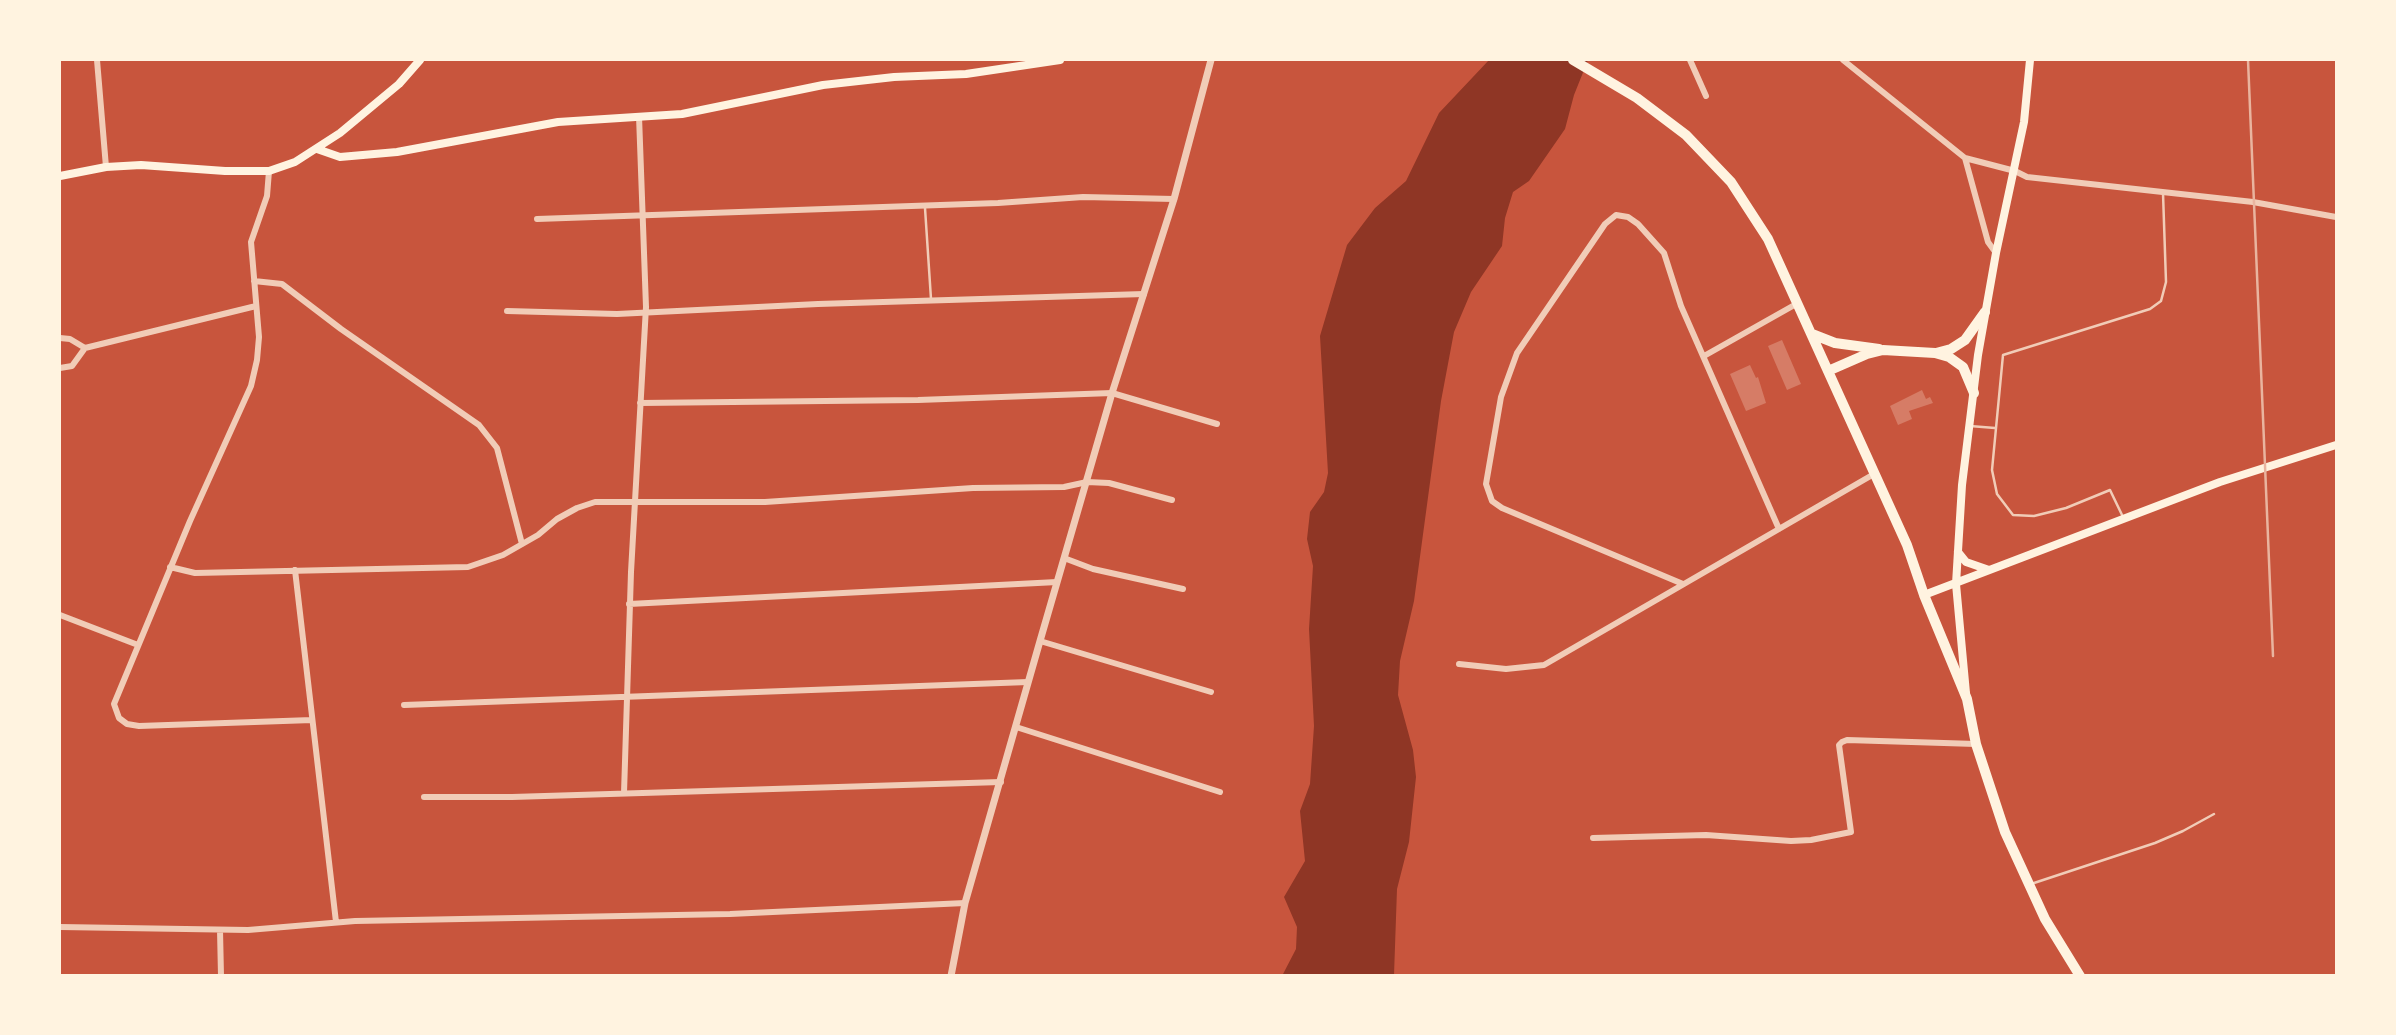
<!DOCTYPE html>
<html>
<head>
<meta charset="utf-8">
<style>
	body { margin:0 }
	#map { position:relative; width:2396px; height:1035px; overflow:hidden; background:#c8553d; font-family:Helvetica,sans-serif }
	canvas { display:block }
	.frame { position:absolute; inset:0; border:61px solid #fff3e0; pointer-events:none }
</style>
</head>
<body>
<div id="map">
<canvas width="2396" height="1035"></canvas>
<div class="frame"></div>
</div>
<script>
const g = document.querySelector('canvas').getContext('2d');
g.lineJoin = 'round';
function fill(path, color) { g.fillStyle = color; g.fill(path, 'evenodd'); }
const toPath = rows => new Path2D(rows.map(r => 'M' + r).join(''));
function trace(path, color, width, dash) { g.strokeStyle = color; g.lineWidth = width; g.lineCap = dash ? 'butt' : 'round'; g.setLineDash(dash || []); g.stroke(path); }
const water = toPath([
	[1489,60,1588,60,1574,95,1565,129,1529,181,1513,192,1505,218,1502,246,1471,292,1454,332,1441,401,1414,601,1400,661,1398,695,1413,750,1416,777,1409,842,1397,889,1394,975,1282,976,1296,949,1297,927,1284,897,1305,861,1300,811,1310,784,1314,726,1309,629,1313,566,1307,539,1310,512,1324,492,1328,473,1320,336,1347,245,1375,208,1406,181,1439,113]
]);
const building = toPath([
	[1782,340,1801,384,1787,390,1768,346],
	[1750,365,1756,378,1758,377,1766,403,1746,411,1730,374],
	[1922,390,1926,399,1930,397,1933,403,1909,411,1912,419,1898,425,1890,406]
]);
const service = toPath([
	[925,208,931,299],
	[1970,426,1995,428],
	[2123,517,2110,490,2066,508,2034,516,2013,515,1997,494,1992,470,2003,355,2150,309,2161,301,2166,282,2163,193],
	[2031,884,2155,843,2183,831,2214,814]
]);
const minor = toPath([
	[97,60,106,167],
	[1690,60,1706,96],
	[1843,60,1965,158,2015,171,2027,177,2253,202,2336,217],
	[1965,158,1988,242,1996,253],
	[269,171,267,196,251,242,259,337,257,360,251,386,190,521,114,704,119,718,127,724,139,726,312,720],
	[537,219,998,203,1083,197,1174,199],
	[254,281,282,284,341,329,479,425,497,448,522,544],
	[507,311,617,314,818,304,1144,294],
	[60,338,70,339,85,348,72,366,60,368],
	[85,348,256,306],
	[1704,356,1798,303],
	[640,403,918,400,1112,393,1217,424],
	[1064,558,1093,569,1183,589],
	[170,567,195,573,468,567,503,555,538,535,557,519,577,508,595,502,765,502,973,488,1064,487,1087,482,1109,483,1172,500],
	[295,570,336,922],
	[1683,584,1502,508,1492,501,1486,484,1501,397,1517,353,1605,224,1616,215,1628,217,1638,224,1664,253,1681,306,1779,529],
	[629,604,1057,582],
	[60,615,138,645],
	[1040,641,1211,692],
	[1459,664,1506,669,1544,665,1874,474],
	[404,705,1028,682],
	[1016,727,1220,792],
	[624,793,631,572,646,307,639,116],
	[424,797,512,797,1001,782],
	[1593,838,1706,835,1791,841,1811,840,1851,832,1839,745,1842,742,1847,740,1976,744],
	[60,927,248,930,355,921,730,914,965,903],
	[220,930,221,976]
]);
const tertiary = toPath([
	[951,976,965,903,1040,641,1112,393,1174,199,1211,60]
]);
const secondary = toPath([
	[317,149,340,157,397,152,558,122,682,114,823,85,894,77,966,74,1060,60],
	[60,176,106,167,141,165,225,171,269,171,295,162,340,133,399,84,420,60],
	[1958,552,1966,562,1989,570],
	[1924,595,2220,482,2336,445],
	[1966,693,1956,584,1962,485,1978,355,1996,253,2024,122,2030,60]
]);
const primary = toPath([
	[1573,60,1637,98,1686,135,1731,182,1768,239,1907,545,1924,595,1967,699,1976,744,2005,832,2045,919,2080,976],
	[1812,334,1835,343,1879,349],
	[1936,353,1951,349,1965,340,1985,312],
	[1828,371,1867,354,1883,350,1935,353,1949,357,1963,367,1974,393]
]);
const rail = toPath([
	[2248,60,2273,656]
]);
fill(water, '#8f3625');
fill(building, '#d67c66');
trace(service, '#f1ccb7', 2.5);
trace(minor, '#f1ccb7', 6);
trace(tertiary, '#f1ccb7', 7);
trace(secondary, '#fff3e0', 8);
trace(primary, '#fff3e0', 10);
trace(rail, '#e9b49f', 2.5);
</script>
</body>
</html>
